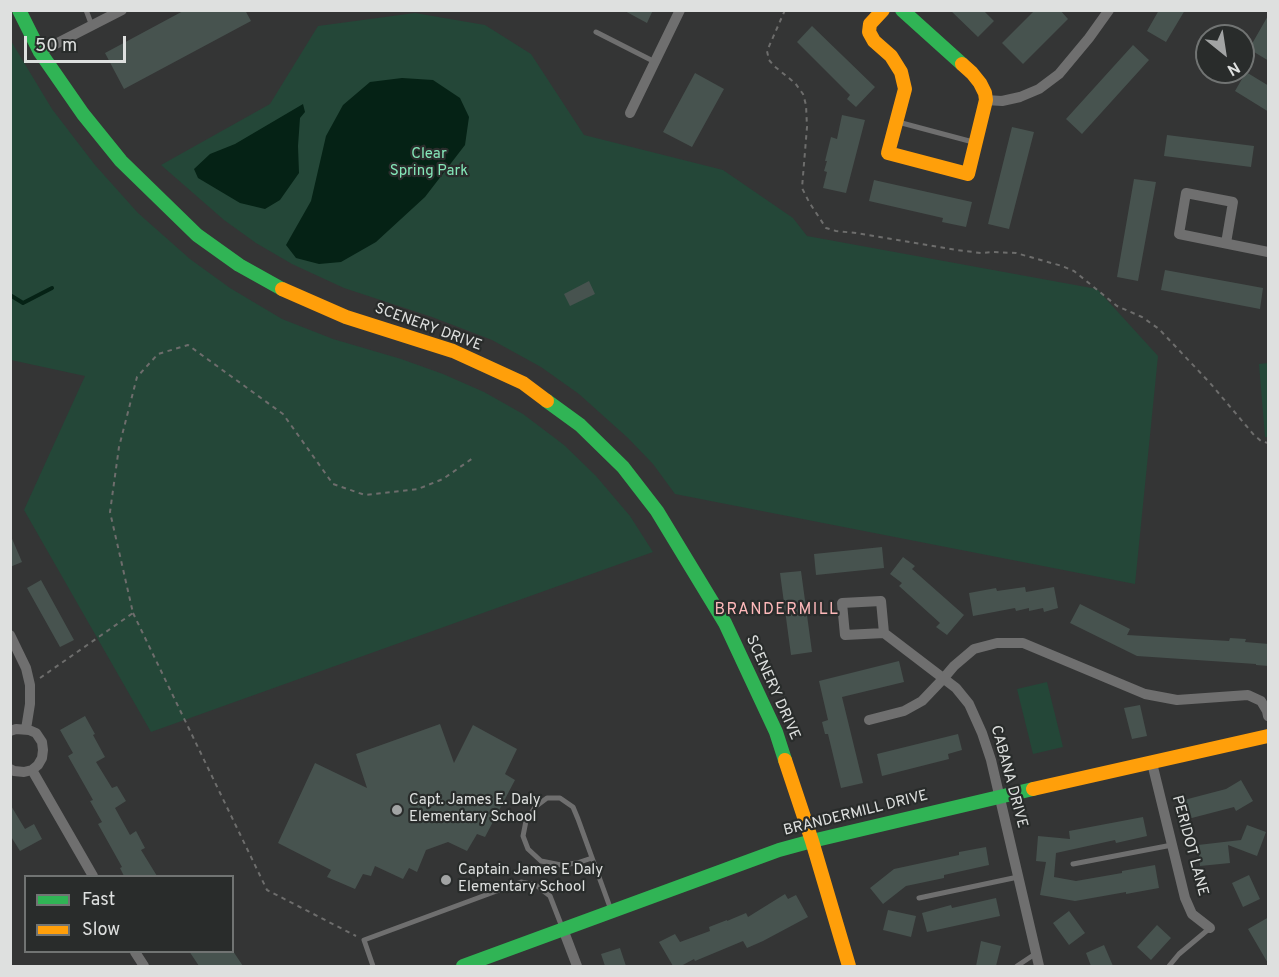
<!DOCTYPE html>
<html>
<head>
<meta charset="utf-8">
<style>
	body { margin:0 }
	#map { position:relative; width:1279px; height:977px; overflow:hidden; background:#343535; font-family:Overpass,sans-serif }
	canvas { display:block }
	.frame { position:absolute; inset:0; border:12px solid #dee0df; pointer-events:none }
	.legend { position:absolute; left:24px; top:875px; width:210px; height:78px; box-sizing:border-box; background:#292c2b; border:2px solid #717473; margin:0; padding:8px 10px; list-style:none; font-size:18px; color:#dee0df }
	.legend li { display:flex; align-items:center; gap:12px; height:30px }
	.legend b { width:30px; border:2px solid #717473 }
	.north { position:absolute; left:1195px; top:24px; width:60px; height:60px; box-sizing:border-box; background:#292c2b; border:2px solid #717473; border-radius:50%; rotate:150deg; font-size:16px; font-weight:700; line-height:24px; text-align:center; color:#dee0df }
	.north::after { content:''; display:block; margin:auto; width:21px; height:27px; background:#a2a4a4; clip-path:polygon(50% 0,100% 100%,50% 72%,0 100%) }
	.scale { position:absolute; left:24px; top:36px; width:102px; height:27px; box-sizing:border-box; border:3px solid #dee0df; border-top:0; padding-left:8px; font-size:18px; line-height:21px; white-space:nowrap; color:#dee0df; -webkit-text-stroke:4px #292c2b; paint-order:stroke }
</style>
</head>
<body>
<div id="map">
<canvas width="1279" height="977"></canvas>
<div class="frame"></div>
<ul class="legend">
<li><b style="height:8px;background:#30b455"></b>Fast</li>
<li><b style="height:8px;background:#ff9f0a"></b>Slow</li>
</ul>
<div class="north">N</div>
<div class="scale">50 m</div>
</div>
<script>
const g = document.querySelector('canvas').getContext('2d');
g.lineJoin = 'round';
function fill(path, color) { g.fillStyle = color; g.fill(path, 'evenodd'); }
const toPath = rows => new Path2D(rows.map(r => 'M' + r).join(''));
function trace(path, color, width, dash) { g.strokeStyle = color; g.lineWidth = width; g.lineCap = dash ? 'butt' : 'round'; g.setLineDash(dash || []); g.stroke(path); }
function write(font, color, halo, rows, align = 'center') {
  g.font = font + ' Overpass,sans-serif'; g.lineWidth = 4.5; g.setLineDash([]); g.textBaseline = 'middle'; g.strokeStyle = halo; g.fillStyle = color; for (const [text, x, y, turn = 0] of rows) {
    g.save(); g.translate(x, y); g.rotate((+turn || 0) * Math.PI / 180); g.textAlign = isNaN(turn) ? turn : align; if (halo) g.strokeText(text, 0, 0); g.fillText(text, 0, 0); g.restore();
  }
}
const green = toPath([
	[415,13,485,25,531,54,584,135,723,170,793,218,807,236,1097,289,1158,356,1135,584,675,494,653,464,628,438,579,394,541,367,492,340,432,317,344,288,292,264,256,243,224,220,161,165,270,104,318,26],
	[11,41,52,109,95,165,138,213,190,259,230,288,282,319,333,339,401,359,443,374,484,392,523,414,564,445,596,476,630,516,653,552,151,732,24,510,85,376,11,360],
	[1268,363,1268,437,1265,437,1259,364],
	[1047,682,1063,747,1033,754,1017,689]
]);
const water = toPath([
	[402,78,433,80,460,98,469,117,465,145,425,197,376,242,341,262,319,264,296,258,286,245,311,201,326,136,343,105,370,82],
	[303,104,305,112,300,118,298,146,299,173,280,200,265,209,240,203,198,178,194,169,210,154,235,144]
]);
const stream = toPath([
	[10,295,23,303,52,288]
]);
const building = toPath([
	[185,10,245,10,251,21,124,89,105,53],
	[623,10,653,10,647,23],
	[950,10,983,10,994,21,978,37],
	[1035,10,1060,10,1068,19,1023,64,1002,43],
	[1159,10,1185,10,1166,42,1147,31],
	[1269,14,1269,61,1249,49],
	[812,26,875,87,856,107,847,99,850,95,797,42],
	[1133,45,1149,60,1082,134,1066,119],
	[1246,72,1269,86,1269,112,1235,91],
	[695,73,724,89,692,147,663,132],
	[842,115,865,120,846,193,823,188,827,172,824,171,827,161,825,161,831,137,837,139],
	[1012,127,1034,132,1009,229,988,224],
	[1167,135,1254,146,1251,167,1164,156],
	[1134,179,1156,182,1138,281,1117,277],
	[874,180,972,202,966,227,942,222,943,218,869,201],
	[1165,270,1263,288,1260,309,1161,290],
	[589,281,595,294,570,306,564,294],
	[10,534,22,562,10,567],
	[882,547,884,568,816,575,814,554],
	[903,557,915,566,912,569,964,615,947,635,936,627,940,623,899,586,902,583,890,574],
	[801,571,812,652,791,655,780,573],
	[41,580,74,640,60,647,27,588],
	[1025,587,1026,592,1054,587,1058,608,1044,612,1043,608,1029,611,1029,608,1016,611,1015,608,973,616,969,593,996,588,997,591],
	[1080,604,1130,629,1127,635,1229,641,1230,638,1246,639,1245,642,1269,644,1269,666,1256,665,1256,664,1137,656,1070,623],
	[899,661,904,682,842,697,863,783,841,788,828,734,825,734,822,722,828,720,819,681],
	[1140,705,1147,736,1132,739,1124,708],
	[85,716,95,734,93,735,105,757,96,762,112,788,117,786,126,801,115,808,130,835,136,831,145,848,141,850,157,876,124,876,120,868,122,867,98,824,102,822,90,801,93,800,68,756,73,753,60,730],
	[440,724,454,763,473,725,517,749,505,774,515,780,485,837,477,834,467,851,448,842,426,850,417,872,409,868,403,879,375,866,371,876,363,874,355,889,327,877,331,870,278,843,315,763,367,788,356,754],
	[958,734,962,750,948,754,949,759,882,776,877,754],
	[1241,780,1253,801,1236,811,1234,807,1188,819,1184,800,1226,789],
	[10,804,25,829,34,824,42,839,20,851,10,835],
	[1143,817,1147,836,1116,843,1115,840,1056,853,1054,877,1076,881,1122,873,1122,871,1155,865,1159,888,1126,894,1126,892,1075,901,1040,895,1046,862,1036,861,1038,836,1070,839,1069,831],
	[1247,825,1266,832,1257,856,1228,845,1230,863,1200,866,1198,845,1241,840],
	[986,847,989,865,944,875,944,878,906,886,883,904,870,888,894,869,959,855,959,852],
	[1249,875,1260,899,1243,907,1232,883],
	[785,894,788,899,796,895,808,917,763,941,747,948,743,941,695,961,694,959,681,966,673,966,659,942,675,934,680,942,710,931,709,927,727,920,727,921,746,913,748,917],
	[996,898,1000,916,927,932,922,913,951,905,952,908],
	[888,910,916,916,911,937,883,930],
	[1069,911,1085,933,1069,945,1053,923],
	[1269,917,1269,965,1248,929],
	[1157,925,1171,938,1151,960,1137,947],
	[981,941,1001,946,996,966,976,966],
	[1104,945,1113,966,1091,966,1086,953],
	[620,948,626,966,605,966,601,954],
	[189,951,233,951,243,966,199,966]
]);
const path = toPath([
	[785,10,767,51,769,60,774,66,795,83,803,94,806,105,807,127,802,188,809,202,826,228,836,231,856,233,957,250,981,253,993,252,1016,253,1062,266,1074,271,1117,306,1142,317,1159,329,1210,383,1254,435,1261,441,1268,443],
	[133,613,267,890,356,936],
	[40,678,133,613,110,512,119,447,137,377,158,354,188,345,283,414,333,484,365,495,418,489,443,479,473,458]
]);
const lane = toPath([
	[86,10,92,26],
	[596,32,655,62],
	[898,122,973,142],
	[592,858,577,863,561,865,541,861,528,849,523,836,526,821,535,807,547,798,560,798,573,807,578,819,611,910],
	[1073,864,1172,845],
	[919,898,1018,877],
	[373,966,364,940,521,882,536,885,550,896,562,927],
	[1017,966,1035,954],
	[1169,966,1179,954,1210,928]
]);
const street = toPath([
	[40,52,122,10],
	[986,100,1002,101,1020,97,1039,89,1059,74,1089,38,1109,10],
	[630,113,680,10],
	[1226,243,1233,202,1186,193,1179,234,1268,252],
	[884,633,881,601,842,603,845,635,884,633,956,688,969,704,982,733,991,760,1039,966],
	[10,635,26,668,30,685,30,704,26,729],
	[869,720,904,711,922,701,943,679,954,666,974,649,997,643,1023,643,1145,694,1177,700,1248,695,1261,701,1267,711,1268,716],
	[10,731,16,729,29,730,36,733,42,742,43,750,42,758,38,765,32,770,24,772,14,771,10,769],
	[1152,763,1185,898,1192,914,1210,928],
	[32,770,93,876],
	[563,929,577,966],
	[135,952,144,966]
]);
const fast = toPath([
	[19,10,40,52,83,114,121,161,197,235,239,265,282,289],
	[902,10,962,64],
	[547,401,580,425,623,467,657,511,725,623,776,732,785,760],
	[463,966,779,850,812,841,1033,789]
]);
const slow = toPath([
	[883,10,870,24,869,32,874,41,891,56,901,72,905,89,888,153,968,174,986,100,985,93,980,83,972,73,962,64],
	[282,289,346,317,453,351,523,383,547,401],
	[785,760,812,841,849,966],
	[1033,789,1268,736]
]);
const markers = [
	[397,810,6,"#a2a4a4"],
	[446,880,6,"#a2a4a4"]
];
const parkNames = [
	["Clear",429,155],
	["Spring Park",429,172]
];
const streetNames = [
	["SCENERY DRIVE",428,328,20],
	["SCENERY DRIVE",772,688,66],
	["CABANA DRIVE",1008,777,75],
	["BRANDERMILL DRIVE",856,814,-14],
	["PERIDOT LANE",1189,846,75]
];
const poiNames = [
	["Capt. James E. Daly",409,801],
	["Elementary School",409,818],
	["Captain James E Daly",458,871],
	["Elementary School",458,888]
];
const neighbourhoodNames = [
	["BRANDERMILL",777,611]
];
fill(green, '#244738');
fill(water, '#052215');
trace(stream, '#052215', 4);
fill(building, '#47534f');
trace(path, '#6d6d6c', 2, [4.5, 4.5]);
trace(lane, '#6f6f6f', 5);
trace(street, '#6f6f6f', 10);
trace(fast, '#30b455', 14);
trace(slow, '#ff9f0a', 14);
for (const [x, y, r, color] of markers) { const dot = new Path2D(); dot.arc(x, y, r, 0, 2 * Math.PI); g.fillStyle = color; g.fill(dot); trace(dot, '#292c2b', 2); }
write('15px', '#84e6b8', '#292c2b', parkNames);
write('15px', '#dee0df', '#292c2b', streetNames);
write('15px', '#dee0df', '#292c2b', poiNames, 'left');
g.letterSpacing = '1.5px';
write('16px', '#feb9ba', '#292c2b', neighbourhoodNames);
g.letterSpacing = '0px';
</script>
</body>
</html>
